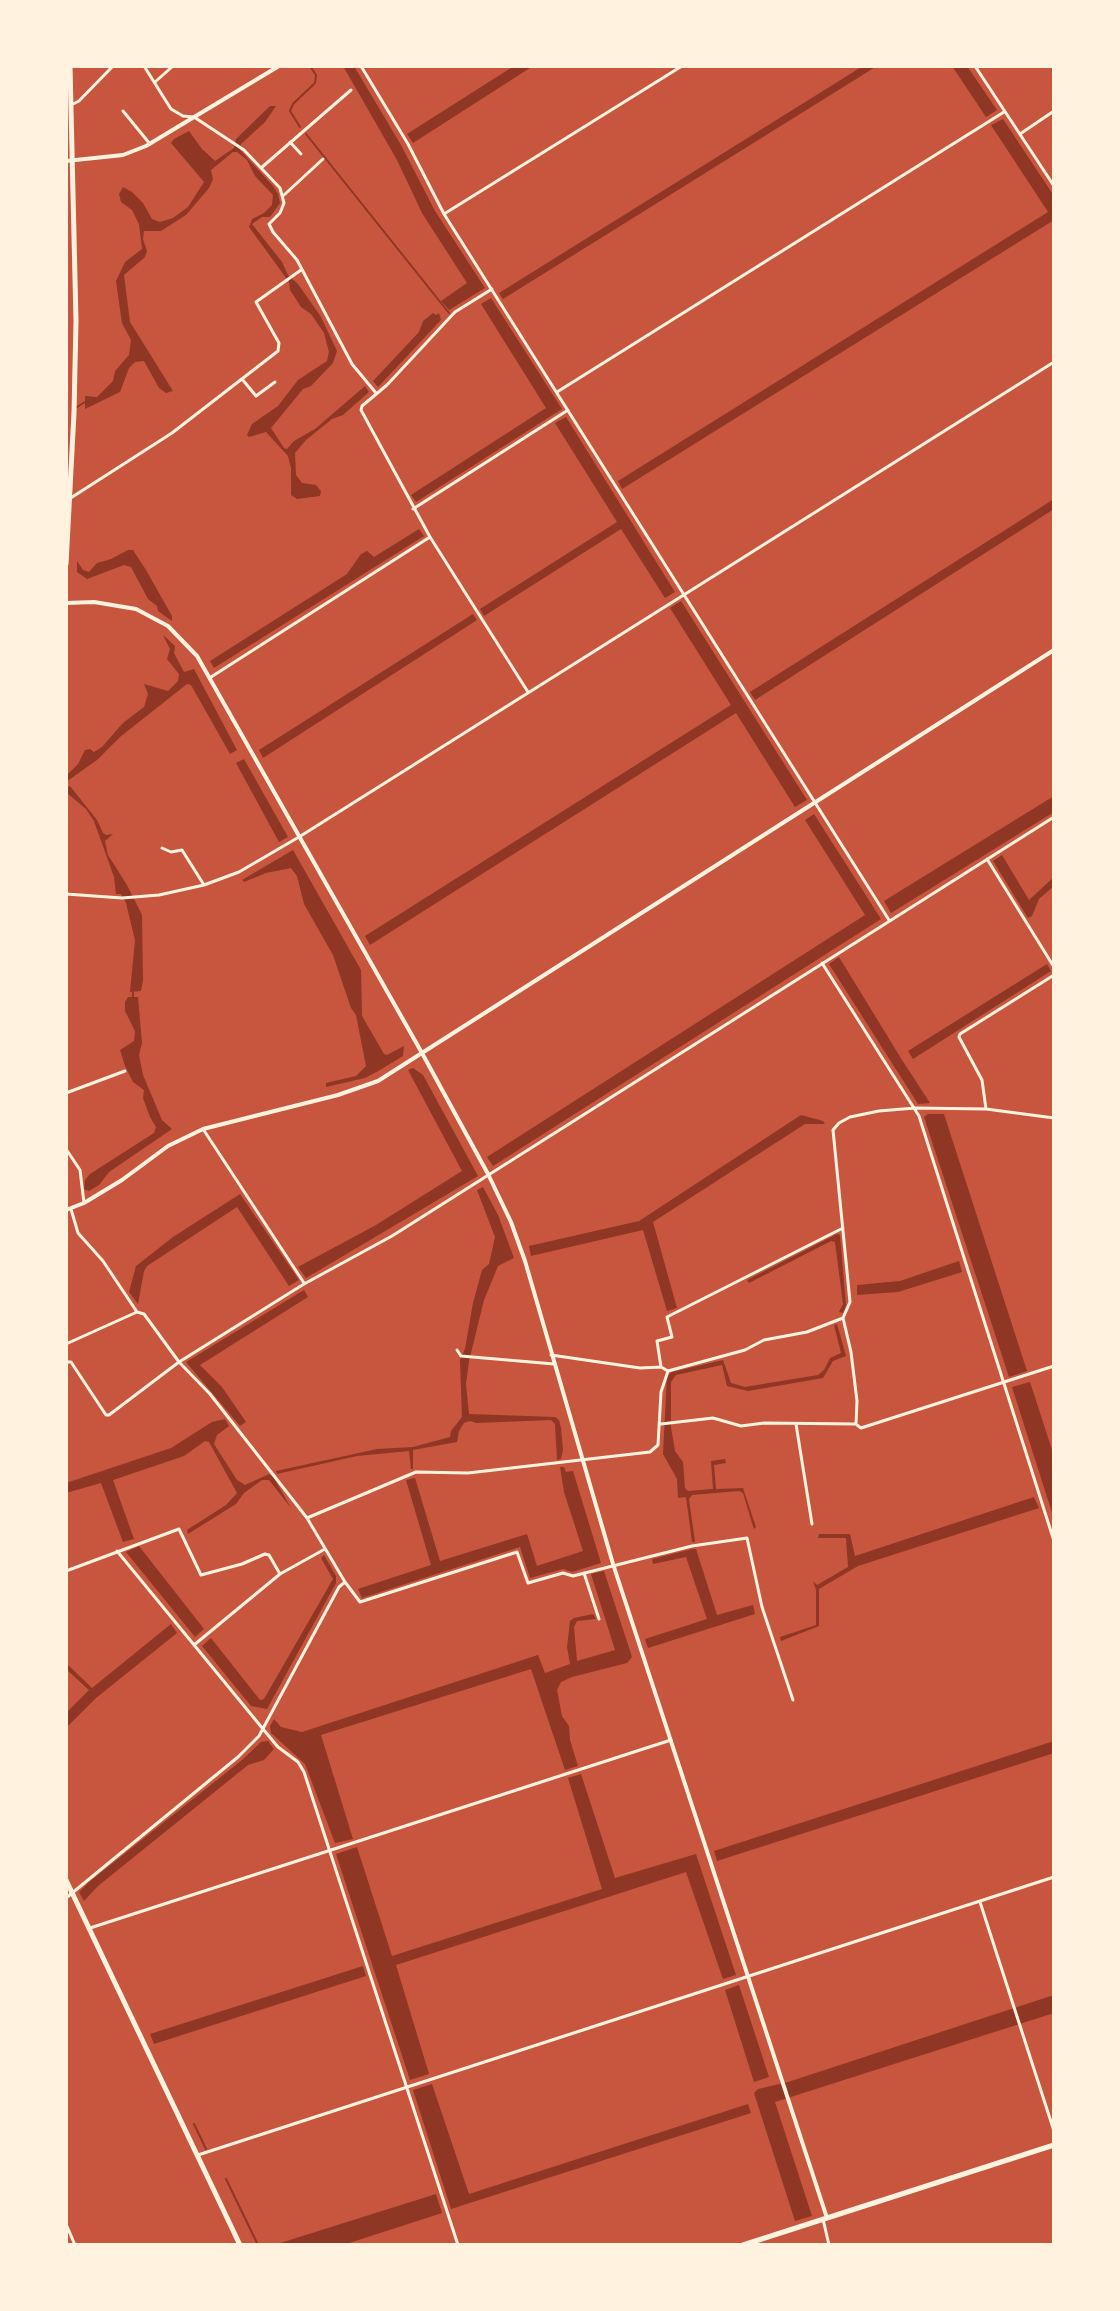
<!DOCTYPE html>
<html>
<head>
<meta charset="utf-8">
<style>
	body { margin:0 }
	#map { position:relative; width:1120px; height:2311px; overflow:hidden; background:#c8553d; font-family:"Nunito Sans",sans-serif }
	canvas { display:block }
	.frame { position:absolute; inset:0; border:68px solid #fff3e0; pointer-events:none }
</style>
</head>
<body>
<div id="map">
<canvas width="1120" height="2311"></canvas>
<div class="frame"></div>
</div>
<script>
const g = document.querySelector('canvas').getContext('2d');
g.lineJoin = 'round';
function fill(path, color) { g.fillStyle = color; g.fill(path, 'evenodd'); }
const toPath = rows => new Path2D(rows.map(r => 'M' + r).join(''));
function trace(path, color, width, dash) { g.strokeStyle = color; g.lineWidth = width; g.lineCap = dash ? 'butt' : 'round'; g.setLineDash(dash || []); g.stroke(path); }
const water = toPath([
	[343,66,354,66,401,145,435,211,485,288,449,310,441,301,467,283,422,213,397,160],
	[514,66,533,66,413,143,407,134],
	[863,66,877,66,503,299,499,293],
	[952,66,967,66,997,110,986,117],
	[270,106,276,106,265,122,241,144,240,150,273,186,278,194,280,203,270,217,262,217,252,224,282,262,288,275,298,284,321,317,337,351,333,363,311,386,303,389,271,428,284,448,287,449,294,441,315,429,365,386,369,392,343,415,332,419,306,440,295,453,296,475,302,483,316,485,321,491,320,496,297,499,291,495,291,468,288,456,266,432,249,437,247,435,252,424,278,406,298,380,327,361,329,352,324,333,311,314,301,307,290,290,289,282,249,227,252,219,264,213,272,205,273,195,255,176,247,160,237,152,233,152,211,170,213,179,209,188,186,215,161,231,144,231,143,239,147,251,145,257,124,275,130,322,173,391,166,393,159,388,144,361,135,362,129,368,120,392,85,409,85,396,97,397,113,381,115,371,129,355,131,340,122,323,116,281,125,262,142,249,139,224,132,210,121,202,119,194,123,187,132,192,143,203,152,219,160,222,173,218,188,207,204,182,171,143,174,139,189,131,202,149,215,161,234,148,236,139],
	[1003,119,1054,196,1054,220,622,489,618,481,1048,212,991,125],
	[491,298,562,409,416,502,411,495,546,408,481,304],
	[433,313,436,315,439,313,441,320,378,387,373,381,419,332,423,321],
	[566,417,675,592,665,598,621,529,484,616,480,609,617,522,555,423],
	[1054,499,1054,509,755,700,750,692],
	[419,529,424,536,214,668,210,661,347,574,361,554,367,551,374,557],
	[128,550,133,550,146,570,172,616,172,621,158,611,157,606,148,599,131,567,124,565,87,579,77,572,77,561,83,570,89,572,97,563,111,559],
	[681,601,807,800,795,807,736,713,370,945,365,936,731,705,670,608],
	[473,614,477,620,263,758,259,750],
	[163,635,175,646,174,653,184,672,194,669,237,750,230,754,191,685,187,684,120,737,97,760,66,782,66,776,78,764,85,750,90,749,94,752,102,747,123,723,144,707,148,694,144,684,168,691,178,681,179,674,167,659,170,649],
	[244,759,288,837,279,842,236,763],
	[70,786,97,820,103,833,106,835,113,834,105,841,108,855,127,885,142,915,143,980,141,991,130,992,135,940,126,903,121,894,116,894,114,877,94,821,86,809,67,793,66,788],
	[1054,796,1054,812,891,913,884,901],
	[814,814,881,919,493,1166,487,1157,865,915,805,820],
	[293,850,361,970,362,1016,384,1054,387,1055,404,1046,403,1056,380,1070,365,1078,326,1087,326,1083,356,1076,366,1066,356,1015,351,1008,333,955,304,904,297,876,291,868,266,873,244,882,242,880],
	[1002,855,1029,900,1054,877,1054,886,1039,899,1032,916,1028,918,993,861],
	[839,957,902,1060,930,1103,918,1104,829,964],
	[1047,964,1051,971,913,1059,908,1051],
	[128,997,138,997,142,1043,139,1055,143,1075,162,1120,172,1129,109,1172,99,1185,89,1191,84,1189,85,1180,90,1174,154,1133,156,1127,150,1117,143,1098,144,1090,133,1082,125,1066,120,1050,134,1041,135,1031,125,1011,125,1002],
	[413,1068,423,1075,478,1176,306,1278,298,1267,376,1225,462,1171,408,1070],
	[928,1114,944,1114,1027,1371,1009,1377,924,1117],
	[801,1115,823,1121,825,1124,805,1124,653,1222,677,1308,667,1311,643,1230,531,1256,529,1246,639,1221],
	[483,1187,498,1215,514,1258,498,1266,484,1300,469,1361,466,1384,469,1414,555,1417,559,1420,561,1428,563,1450,561,1459,557,1460,555,1424,551,1420,476,1423,470,1421,464,1423,459,1431,457,1442,413,1450,413,1469,411,1469,409,1451,357,1456,277,1474,276,1471,377,1449,413,1447,450,1437,451,1431,462,1417,460,1360,465,1349,473,1303,482,1270,489,1264,495,1237,477,1190],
	[240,1194,299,1280,289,1286,237,1207,147,1266,144,1271,138,1304,129,1292,136,1266,173,1237],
	[837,1234,840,1235,846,1305,843,1313,839,1312,843,1304,835,1242,831,1241,749,1283,747,1280],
	[959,1261,962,1272,898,1292,857,1295,857,1285,900,1281],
	[304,1290,308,1297,200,1365,222,1387,246,1422,240,1426,186,1362],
	[837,1324,846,1356,833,1361,823,1378,748,1391,727,1386,722,1365,676,1375,671,1382,671,1427,675,1451,683,1462,685,1488,688,1491,713,1489,711,1461,725,1459,726,1463,714,1465,716,1489,743,1488,756,1527,754,1529,752,1523,743,1493,739,1491,692,1495,689,1499,695,1542,692,1542,686,1497,678,1498,677,1479,663,1454,667,1376,672,1372,723,1360,731,1383,745,1387,818,1375,824,1370,830,1358,841,1353,834,1325],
	[1030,1382,1054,1456,1054,1519,1012,1387],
	[225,1419,229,1426,217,1435,214,1444,237,1480,245,1485,269,1474,274,1478,291,1508,269,1480,262,1480,244,1493,236,1504,188,1534,187,1530,226,1505,237,1493,209,1442,205,1441,184,1456,113,1480,134,1539,123,1542,101,1483,66,1493,66,1483,171,1448,212,1422],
	[560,1467,564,1467,566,1472,573,1471,601,1563,572,1572,563,1569,530,1578,520,1547,362,1598,358,1589,431,1565,406,1480,415,1478,440,1561,527,1534,537,1566,583,1551,564,1492],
	[1034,1497,1039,1508,858,1566,819,1589,819,1626,781,1641,780,1637,816,1625,816,1590,813,1581,817,1585,848,1567,846,1538,818,1538,819,1534,850,1534,855,1556],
	[139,1546,204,1629,195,1637,126,1552],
	[692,1549,696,1549,717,1615,753,1605,755,1614,648,1648,645,1639,707,1619,686,1557,653,1564,652,1559],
	[324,1555,336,1576,336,1583,267,1709,251,1706,202,1646,211,1638,260,1700,264,1699,333,1579,321,1558],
	[604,1571,632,1657,627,1663,572,1677,561,1682,557,1690,562,1716,569,1726,570,1740,578,1766,565,1770,531,1669,321,1735,353,1839,335,1843,305,1764,271,1733,270,1726,274,1719,281,1727,302,1732,538,1655,545,1673,570,1664,567,1647,570,1621,574,1618,593,1614,596,1619,577,1621,574,1627,577,1661,615,1650,591,1574],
	[171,1624,177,1633,96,1698,66,1728,66,1713,89,1690,66,1669,66,1663,92,1688],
	[268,1741,274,1749,264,1760,248,1765,98,1886,84,1901,79,1892,89,1882,242,1760,261,1742],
	[1054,1741,1054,1753,717,1861,714,1851],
	[581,1774,615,1878,696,1854,736,1975,723,1979,686,1872,396,1965,429,2074,410,2080,336,1854,357,1847,392,1956,602,1889,568,1778],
	[363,1966,366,1976,154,2044,150,2034],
	[739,1985,769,2077,754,2082,725,1990],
	[1054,1995,1054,2013,775,2102,812,2216,795,2221,754,2093,758,2089,788,2082],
	[432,2084,469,2194,748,2104,751,2113,451,2209,413,2090],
	[436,2194,442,2213,343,2245,274,2245]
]);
const stream = toPath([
	[300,127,290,111,293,104,315,83,316,75,310,66],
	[306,134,449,313],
	[77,407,85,402],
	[133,992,133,997],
	[194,2124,206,2149],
	[226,2179,258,2245]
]);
const minor = toPath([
	[144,66,171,109,183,116,194,117,244,150,280,188,284,203,280,213,269,224,273,232,297,260,352,364,376,393],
	[361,66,408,144,444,214,889,920],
	[975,66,1054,186],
	[155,82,173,66],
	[71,105,79,101,113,66],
	[123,111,150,144],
	[1020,134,1054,111],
	[290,142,301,154],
	[261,168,351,90],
	[284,195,323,159],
	[444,214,682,66],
	[492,289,455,312,387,385,362,406,361,410,430,537,528,692],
	[242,379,256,396,275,382],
	[557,392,1004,112],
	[66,501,172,433,278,351,279,343,256,302,301,270],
	[413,509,568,410],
	[211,677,430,537],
	[162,848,171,852,182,850,204,885],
	[987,859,1054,967],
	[66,894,122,898,159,895,204,885,239,872,299,837,1054,362],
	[822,963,919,1116,1054,1541],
	[66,1093,125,1071],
	[986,1109,982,1080,959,1037,960,1034,1054,975],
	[203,1129,304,1283],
	[66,1149,80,1170,84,1203],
	[71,1209,78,1233,103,1261,137,1312,144,1314,179,1362,210,1394,307,1518],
	[66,1344,137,1312],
	[457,1350,461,1356,554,1364],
	[551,1355,640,1368,661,1367,668,1371,745,1350,764,1340,807,1332,843,1318,850,1302,833,1130,839,1123,850,1117,879,1111,915,1108,986,1109,1054,1118],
	[66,1362,71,1362,106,1415,109,1415,179,1362,304,1284,392,1236,1054,817],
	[661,1367,657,1341,672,1337,667,1317,843,1228],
	[661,1424,713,1418,741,1426,764,1423,856,1424,857,1401,851,1352,843,1318],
	[796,1424,812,1524],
	[857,1425,861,1428,1054,1366],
	[117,1551,263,1729,278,1747,298,1762,304,1772,458,2245],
	[66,1571,179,1529,201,1575,242,1564,265,1554,269,1555,280,1574,325,1549],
	[584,1573,599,1619],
	[345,1582,360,1602,517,1552,528,1583,563,1573,573,1576,692,1546,747,1538,762,1607,793,1700],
	[194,1645,280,1574],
	[66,1898,238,1757,259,1736,339,1587,345,1582,307,1518,416,1472,468,1473,650,1452,658,1445,661,1392,668,1371],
	[980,1902,1054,2131],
	[90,1928,671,1740],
	[198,2155,1054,1877],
	[823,2219,829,2245],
	[66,2224,75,2245]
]);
const tertiary = toPath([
	[66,161,123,155,146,146,279,66],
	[66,603,94,602,136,609,168,626,197,656,422,1053,488,1174,511,1222,525,1261,613,1564,827,2218],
	[66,1210,84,1203,122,1180,168,1146,203,1129,338,1095,378,1081,1054,650]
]);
const primary = toPath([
	[66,564,74,413,76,321,70,66],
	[66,1880,240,2245],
	[743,2245,1054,2145]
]);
fill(water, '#8f3625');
trace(stream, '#8f3625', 2);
trace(minor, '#fff3e0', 3);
trace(tertiary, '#fff3e0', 4);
trace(primary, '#fff3e0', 5);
</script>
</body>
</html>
